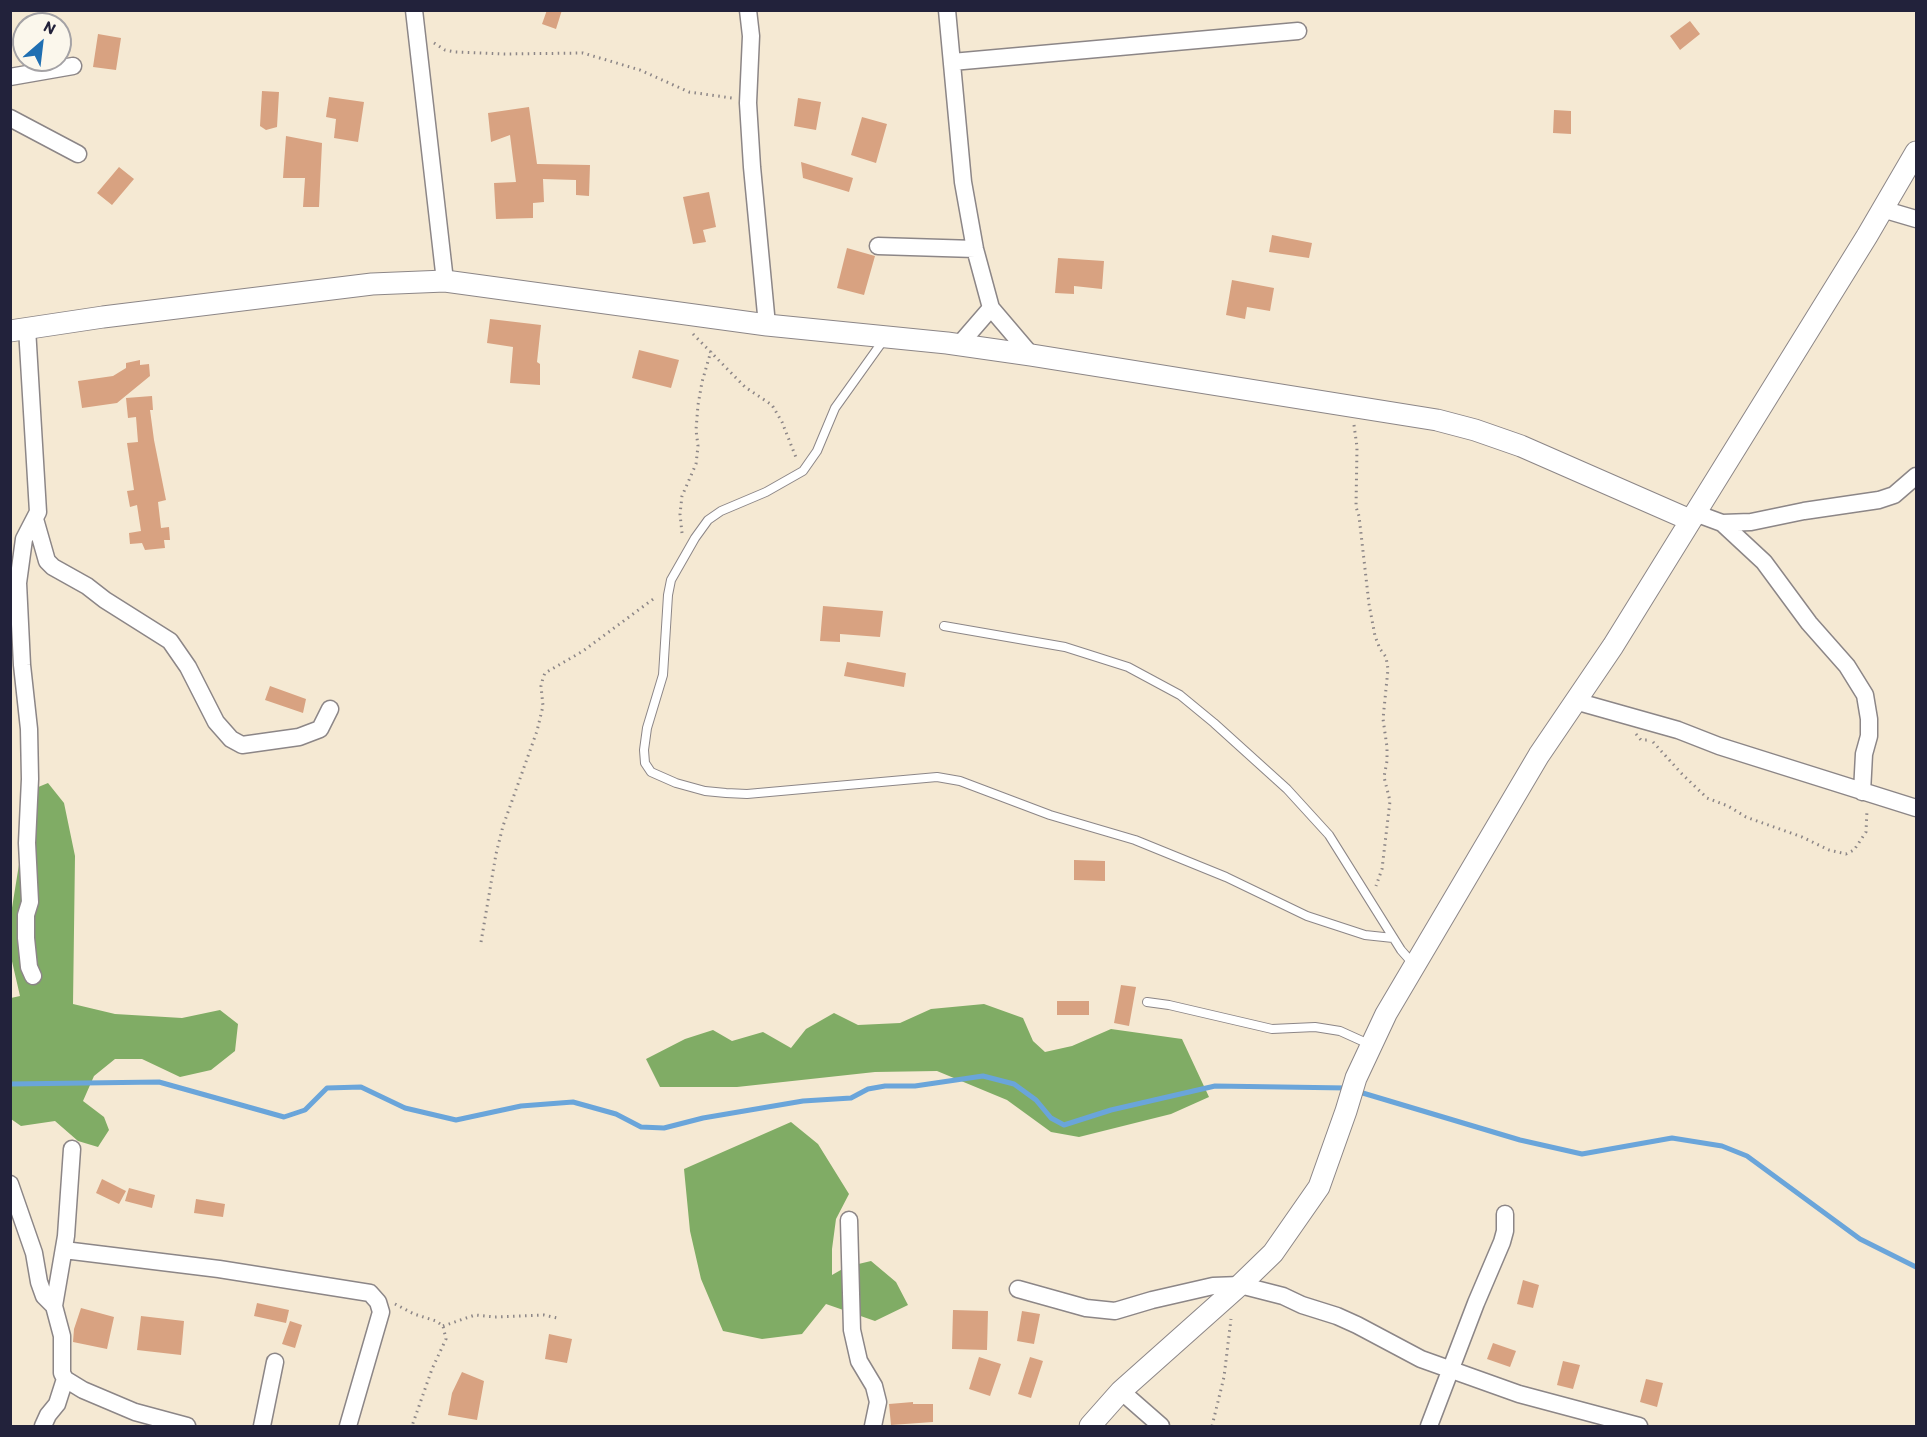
<!DOCTYPE html>
<html>
<head>
<meta charset="utf-8">
<style>
	body { margin:0 }
	#map { position:relative; width:1927px; height:1437px; overflow:hidden; background:#f5e9d3; font-family:Itim,sans-serif }
	canvas { display:block }
	.frame { position:absolute; inset:0; border:12px solid #22223b; pointer-events:none }
	.north { position:absolute; left:12px; top:12px; width:60px; height:60px; box-sizing:border-box; background:#fbf7ec; border:2px solid #a4a2a5; border-radius:50%; rotate:28deg; font-size:16px; font-weight:700; line-height:24px; text-align:center; color:#22223b }
	.north::after { content:''; display:block; margin:auto; width:21px; height:27px; background:#1f6fb2; clip-path:polygon(50% 0,100% 100%,50% 72%,0 100%) }
</style>
</head>
<body>
<div id="map">
<canvas width="1927" height="1437"></canvas>
<div class="frame"></div>
<div class="north">N</div>
</div>
<script>
const g = document.querySelector('canvas').getContext('2d');
g.lineJoin = 'round';
function fill(path, color) { g.fillStyle = color; g.fill(path, 'evenodd'); }
const toPath = rows => new Path2D(rows.map(r => 'M' + r).join(''));
function trace(path, color, width, dash) { g.strokeStyle = color; g.lineWidth = width; g.lineCap = dash ? 'butt' : 'round'; g.setLineDash(dash || []); g.stroke(path); }
const forest = toPath([
	[48,783,64,803,75,856,73,1004,115,1014,182,1018,220,1010,238,1024,235,1051,211,1070,180,1077,142,1059,115,1059,94,1076,83,1101,104,1117,109,1130,98,1147,78,1141,55,1121,21,1126,11,1119,11,998,20,996,11,957,11,914,31,790],
	[984,1004,1023,1018,1033,1041,1045,1052,1072,1046,1111,1029,1182,1039,1209,1097,1171,1114,1079,1137,1051,1132,1007,1100,937,1071,875,1072,737,1087,660,1087,646,1059,685,1039,713,1030,732,1041,763,1032,791,1048,806,1029,834,1013,858,1025,900,1023,931,1009],
	[791,1122,818,1144,849,1194,836,1219,832,1249,832,1275,846,1267,871,1261,896,1282,908,1305,875,1321,826,1304,802,1334,762,1339,723,1331,701,1279,690,1231,684,1169]
]);
const stream = toPath([
	[10,1084,159,1082,284,1117,305,1110,327,1088,361,1087,405,1108,456,1120,521,1106,573,1102,616,1114,641,1127,664,1128,703,1118,803,1101,851,1098,868,1089,885,1086,915,1086,983,1076,1014,1084,1036,1100,1051,1118,1064,1125,1111,1110,1215,1086,1347,1088],
	[1356,1091,1520,1140,1582,1154,1672,1138,1722,1146,1747,1156,1860,1239,1916,1267]
]);
const building = toPath([
	[547,10,562,10,556,29,542,24],
	[1690,21,1700,34,1680,50,1670,36],
	[98,34,121,38,116,70,93,67],
	[262,91,279,92,277,127,266,130,260,126],
	[329,97,364,102,358,142,334,138,336,119,326,117],
	[798,98,821,102,816,130,794,126],
	[529,107,537,164,590,165,589,196,576,195,576,180,543,179,544,202,533,203,533,218,496,219,494,183,516,182,510,135,491,142,488,113],
	[1554,110,1571,111,1571,134,1553,133],
	[862,117,887,124,876,163,851,155],
	[286,136,322,143,319,207,303,207,305,178,283,178],
	[801,162,853,178,849,192,803,178],
	[119,167,134,179,112,205,97,193],
	[709,192,716,227,703,230,706,242,693,244,683,197],
	[1272,235,1312,243,1309,258,1269,252],
	[847,248,875,256,864,295,837,288],
	[1058,258,1104,261,1102,289,1074,286,1074,294,1055,293],
	[1232,280,1274,288,1270,311,1247,307,1245,319,1226,315],
	[490,319,541,325,537,362,540,364,540,385,510,383,513,347,487,343],
	[639,350,679,360,671,388,632,378],
	[140,360,140,365,149,364,150,376,117,403,82,408,78,381,113,376,126,368,126,363],
	[152,396,153,410,150,410,154,440,166,500,158,502,161,528,169,527,170,540,164,540,165,548,145,550,142,543,130,544,129,533,141,531,137,505,130,507,127,491,134,490,127,443,138,442,136,417,128,418,126,398],
	[823,606,883,611,880,637,840,634,840,642,820,641],
	[847,662,906,673,904,687,844,676],
	[270,686,306,699,303,713,265,700],
	[1074,860,1105,861,1105,881,1074,880],
	[1121,985,1136,987,1129,1026,1114,1023],
	[1057,1001,1089,1001,1089,1015,1057,1015],
	[102,1179,126,1191,119,1204,96,1193],
	[129,1188,155,1195,152,1208,125,1201],
	[196,1199,225,1204,223,1217,194,1213],
	[1523,1280,1539,1285,1533,1308,1517,1304],
	[257,1303,289,1310,286,1323,254,1316],
	[81,1308,114,1317,107,1349,73,1342,74,1329],
	[953,1310,988,1311,987,1350,952,1349],
	[1022,1311,1040,1314,1034,1344,1017,1341],
	[141,1316,184,1321,181,1355,137,1350],
	[290,1321,302,1325,295,1348,282,1344],
	[549,1334,572,1339,567,1363,545,1359],
	[1493,1343,1516,1351,1510,1367,1487,1359],
	[979,1357,1001,1364,990,1396,969,1389],
	[1030,1357,1043,1361,1031,1398,1018,1394],
	[1563,1361,1580,1365,1573,1389,1557,1385],
	[462,1372,484,1381,477,1420,448,1415,452,1393],
	[1646,1379,1663,1383,1657,1407,1640,1402],
	[913,1402,913,1404,933,1404,933,1422,891,1425,889,1404]
]);
const path = toPath([
	[434,43,445,50,455,52,504,54,583,53,640,70,689,92,732,98],
	[693,334,745,387,772,405,782,422,797,460],
	[1354,425,1357,447,1356,507,1359,516,1369,604,1375,636,1380,649,1386,657,1388,669,1383,719,1387,747,1387,761,1384,777,1390,801,1382,869,1376,886],
	[682,533,680,514,682,496,696,464,698,446,696,430,698,405,702,382,711,351],
	[1636,734,1641,740,1647,740],
	[1653,742,1682,774,1707,798,1728,806,1746,817,1802,837,1829,850,1846,854,1854,850,1866,832,1867,810],
	[481,942,496,854,503,826,537,731,543,706,541,686,543,678,545,673,583,651,656,597],
	[395,1304,414,1314,436,1321,443,1326,446,1339,432,1369,412,1426],
	[443,1326,475,1315,495,1317,544,1315,557,1318],
	[1212,1426,1224,1377,1231,1319]
]);
const service = toPath([
	[885,338,835,408,817,451,803,471,766,492,721,511,708,520,695,538,671,580,668,595,663,675,647,728,644,750,645,763,651,772,676,783,705,791,726,793,747,794,937,777,960,781,1050,815,1135,840,1226,877,1307,916,1365,935,1393,938],
	[944,626,1065,647,1128,667,1180,695,1214,723,1287,789,1329,835,1401,950,1415,966],
	[1147,1002,1169,1005,1272,1029,1315,1027,1340,1031,1371,1045]
]);
const minor = toPath([
	[414,10,445,281],
	[748,10,751,36,748,103,752,167,767,325],
	[947,10,963,182,975,249,991,308,1031,355],
	[952,62,1298,31],
	[10,77,73,66],
	[10,118,78,154],
	[1882,209,1916,219],
	[878,246,975,249],
	[27,328,38,512,24,539,18,583,22,665,29,729,30,779,27,843,30,902,26,915,26,938,29,967,33,976],
	[959,345,991,308],
	[1695,513,1722,523,1751,522,1804,511,1879,500,1894,495,1916,476],
	[35,519,47,561,53,567,87,586,105,600,170,641,188,667,216,722,231,739,242,745,299,737,320,729,330,709],
	[1722,523,1764,562,1809,623,1847,666,1865,695,1869,719,1869,736,1864,754,1862,792],
	[1575,701,1678,730,1719,746,1916,808],
	[10,1184,34,1253,39,1282,44,1296,54,1306],
	[849,1220,852,1330,859,1361,874,1386,878,1402,873,1426],
	[64,1250,219,1269,370,1293,378,1302,381,1312,348,1426],
	[1018,1289,1086,1308,1115,1311,1152,1300,1213,1286,1240,1285,1283,1296,1302,1305,1337,1316,1357,1325,1421,1359,1519,1394,1639,1426],
	[65,1379,62,1373,62,1336,54,1306,66,1236,72,1149],
	[1121,1391,1161,1426],
	[43,1426,48,1415,57,1404,65,1379,83,1390,135,1412,187,1426],
	[262,1426,275,1362],
	[1429,1426,1476,1303,1502,1242,1505,1231,1505,1214]
]);
const tertiary = toPath([
	[10,331,103,317,372,284,445,281,767,325,947,343,1031,355,1437,420,1475,430,1521,446,1690,520],
	[1090,1426,1121,1391,1240,1285,1273,1253,1319,1187,1346,1111,1356,1078,1386,1014,1539,755,1613,646,1867,236,1916,152]
]);
fill(forest, '#80ac65');
trace(stream, '#6aa5da', 5);
fill(building, '#d8a281');
trace(service, '#8c8687', 10);
trace(minor, '#8c8687', 19);
trace(tertiary, '#8c8687', 23);
trace(path, '#8c8687', 3, [1.5, 4.5]);
trace(service, '#fff', 8);
trace(minor, '#fff', 16);
trace(tertiary, '#fff', 21);
</script>
</body>
</html>
